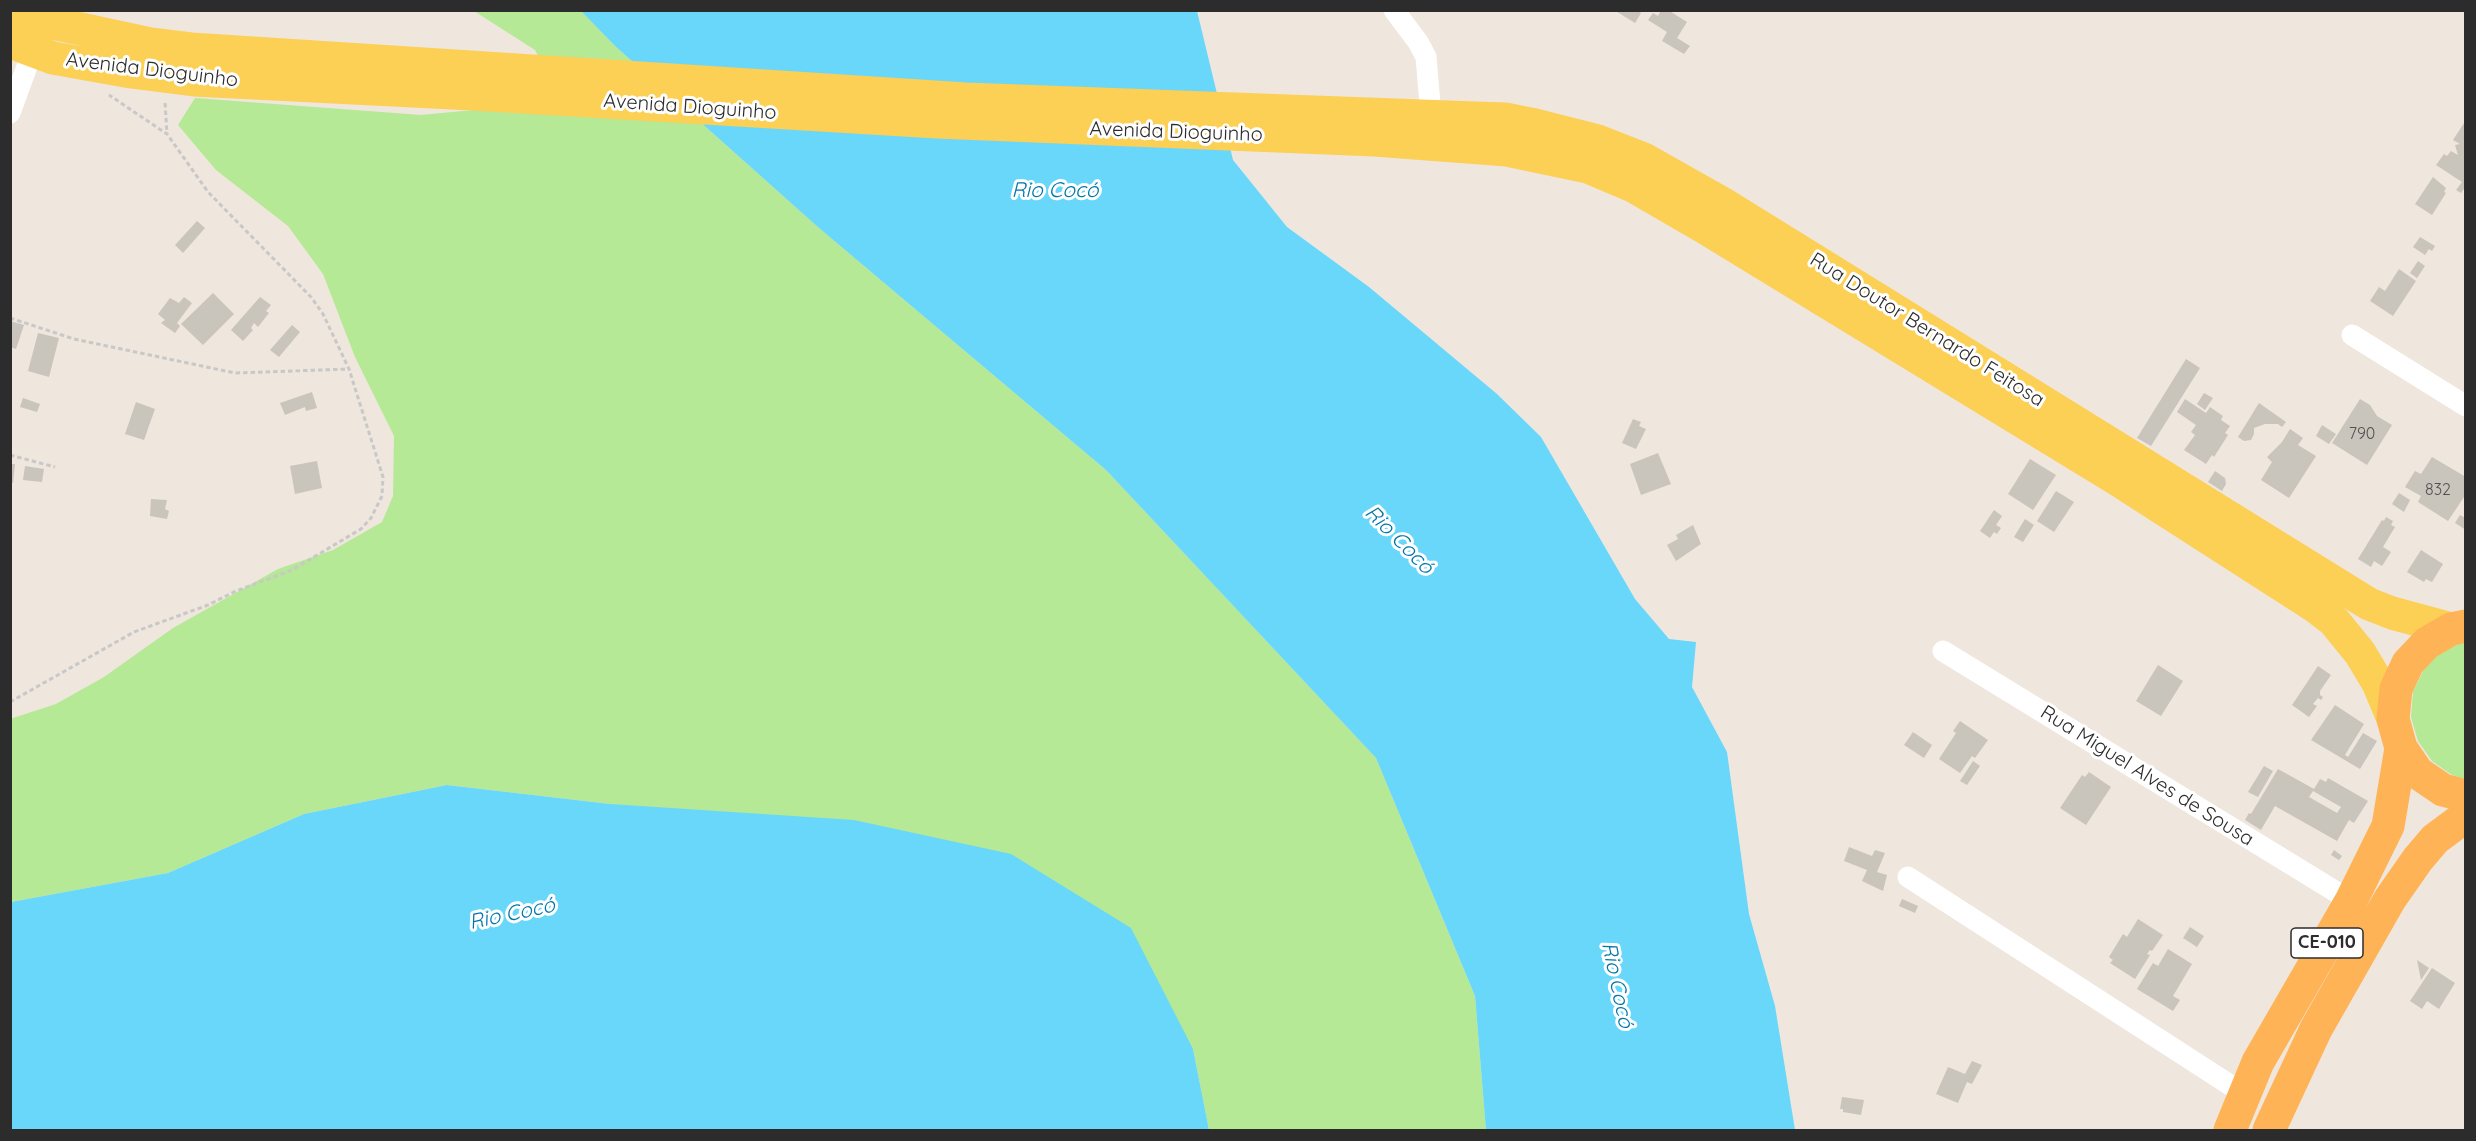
<!DOCTYPE html>
<html>
<head>
<meta charset="utf-8">
<style>
	body { margin:0 }
	#map { position:relative; width:2476px; height:1141px; overflow:hidden; background:#efe6dd; font-family:Quicksand,sans-serif }
	canvas { display:block }
	.frame { position:absolute; inset:0; border:12px solid #2c2c2c; pointer-events:none }
</style>
</head>
<body>
<div id="map">
<canvas width="2476" height="1141"></canvas>
<div class="frame"></div>
</div>
<script>
const g = document.querySelector('canvas').getContext('2d');
g.lineJoin = 'round';
function fill(path, color) { g.fillStyle = color; g.fill(path, 'evenodd'); }
const toPath = rows => new Path2D(rows.map(r => 'M' + r).join(''));
function trace(path, color, width, dash) { g.strokeStyle = color; g.lineWidth = width; g.lineCap = dash ? 'butt' : 'round'; g.setLineDash(dash || []); g.stroke(path); }
function write(font, color, halo, rows, align = 'center') {
  g.font = font + ' Quicksand,sans-serif'; g.lineWidth = 6; g.setLineDash([]); g.textBaseline = 'middle'; g.strokeStyle = halo; g.fillStyle = color; for (const [text, x, y, turn = 0] of rows) {
    g.save(); g.translate(x, y); g.rotate((+turn || 0) * Math.PI / 180); g.textAlign = isNaN(turn) ? turn : align; if (halo) g.strokeText(text, 0, 0); g.fillText(text, 0, 0); g.restore();
  }
}
const green = toPath([
	[474,11,581,11,615,46,819,228,1106,470,1376,758,1475,996,1486,1130,1209,1130,1193,1049,610,804,447,785,304,814,168,873,11,902,10,719,56,704,104,677,173,628,278,569,333,550,382,522,393,496,394,436,355,357,323,274,288,226,216,170,178,125,195,98,421,115,484,109,549,75,535,50],
	[2465,642,2465,779,2452,775,2432,761,2418,741,2411,717,2413,692,2423,671,2438,654,2458,643]
]);
const water = toPath([
	[581,11,1197,11,1233,160,1287,227,1369,287,1497,394,1541,437,1635,599,1669,639,1696,642,1692,687,1727,752,1749,914,1775,1006,1795,1130,1486,1130,1475,996,1376,758,1106,470,819,228,615,46],
	[447,785,610,804,854,820,1011,854,1131,928,1193,1049,1209,1130,11,1130,11,902,168,873,304,814]
]);
const building = toPath([
	[1614,10,1637,10,1641,13,1635,23],
	[1661,10,1668,10,1687,22,1677,38,1690,46,1684,54,1662,41,1667,32,1648,20,1653,13,1658,16],
	[2466,120,2466,186,2461,193,2456,190,2462,182,2436,165,2444,154,2447,156,2451,151,2458,155,2455,145,2460,144,2453,140],
	[2433,177,2446,188,2444,192,2446,193,2432,215,2415,204],
	[197,221,205,228,183,253,175,245],
	[2420,237,2435,246,2432,251,2429,249,2425,255,2413,247],
	[2418,261,2425,266,2417,278,2410,273],
	[2399,269,2416,281,2393,316,2370,301,2379,287,2385,291],
	[213,293,234,314,203,345,181,324],
	[184,297,192,303,177,323,180,326,175,333,161,323,165,320,158,314,170,298,179,303],
	[260,297,271,305,266,311,269,313,258,327,254,323,251,328,253,330,243,341,231,330],
	[10,321,24,325,16,349,10,347],
	[292,325,300,332,279,357,270,350],
	[38,333,59,338,49,377,28,371],
	[2186,359,2200,368,2151,446,2137,438],
	[312,392,317,408,306,411,305,407,285,415,280,403],
	[2204,393,2213,398,2205,410,2197,404],
	[23,398,40,404,37,412,20,407],
	[2185,399,2206,413,2210,407,2223,416,2221,420,2230,426,2225,433,2228,435,2214,457,2212,455,2206,464,2184,450,2195,435,2191,432,2196,425,2177,412],
	[2360,399,2370,405,2377,416,2392,425,2367,465,2332,443],
	[136,402,155,409,144,440,125,434],
	[2259,403,2286,422,2282,427,2278,424,2265,424,2254,428,2254,434,2251,440,2244,441,2238,437],
	[1633,419,1641,422,1639,426,1646,429,1636,449,1622,443],
	[2322,425,2336,434,2329,444,2316,436],
	[2290,429,2303,438,2298,445,2316,456,2289,498,2261,480,2272,462,2267,457,2282,442],
	[1658,453,1671,484,1641,495,1630,464],
	[2432,457,2466,477,2466,494,2448,521,2418,502,2421,496,2405,487,2415,471,2421,474],
	[2030,459,2056,475,2033,510,2008,494],
	[317,461,322,488,295,494,290,466],
	[10,464,15,464,13,483,10,483],
	[25,466,44,469,42,482,23,480],
	[2215,471,2225,478,2226,484,2222,491,2208,482],
	[2056,491,2074,502,2054,532,2037,521],
	[2399,493,2410,500,2404,512,2392,504],
	[151,499,167,500,165,509,169,511,167,519,150,516],
	[1994,510,2002,516,1996,525,2001,528,1997,534,1994,532,1990,538,1980,531],
	[2460,515,2466,518,2466,530,2455,523],
	[2386,517,2393,521,2391,525,2395,527,2383,547,2391,552,2382,566,2374,561,2371,567,2358,559,2382,520,2384,521],
	[2025,519,2034,525,2023,542,2014,537],
	[1693,525,1701,544,1676,561,1667,545,1678,539,1676,535],
	[2421,550,2443,564,2432,582,2426,579,2424,582,2407,572],
	[2158,665,2183,681,2161,716,2136,701],
	[2318,666,2331,675,2320,691,2320,695,2323,697,2321,700,2318,698,2313,704,2317,706,2309,717,2292,705],
	[2335,705,2364,724,2345,755,2348,757,2363,733,2377,741,2360,769,2311,740],
	[1960,721,1988,740,1975,758,1972,756,1960,773,1939,759,1956,733,1953,731],
	[1913,732,1932,745,1924,758,1904,745],
	[1973,761,1980,766,1967,785,1960,781],
	[2264,766,2273,771,2258,797,2248,792],
	[2278,769,2314,789,2320,779,2326,782,2328,778,2368,801,2354,823,2349,820,2337,841,2275,806,2261,830,2245,820,2249,813,2251,814],
	[2313,791,2341,807,2337,813,2309,797],
	[2089,772,2111,787,2086,825,2060,808,2082,775,2085,777],
	[1849,847,1872,856,1875,850,1885,853,1877,872,1887,875,1883,891,1862,881,1867,870,1844,861],
	[2334,850,2342,856,2339,860,2331,855],
	[1902,899,1918,906,1915,913,1899,906],
	[2138,919,2163,935,2152,951,2150,950,2147,954,2150,955,2135,979,2110,963,2113,960,2109,957,2123,934,2127,937],
	[2190,927,2204,936,2197,947,2183,938],
	[2168,949,2192,964,2173,996,2180,1000,2173,1011,2137,989,2153,963,2158,966],
	[2417,960,2429,968,2421,980],
	[2432,968,2455,983,2439,1009,2427,1001,2422,1009,2410,1001],
	[1972,1061,1982,1065,1972,1084,1967,1082,1958,1103,1936,1094,1948,1067,1965,1074],
	[1842,1097,1864,1100,1861,1115,1843,1112,1843,1109,1840,1109]
]);
const path = toPath([
	[165,103,167,134],
	[10,318,74,339,235,373,349,369],
	[10,455,55,467],
	[10,702,134,632,208,605,236,591,292,570,361,529,371,518,382,496,383,477,349,369,323,314,311,297,208,192,167,134,109,95]
]);
const minor = toPath([
	[1394,10,1418,42,1426,57,1431,116],
	[10,113,33,50],
	[2352,335,2466,406],
	[1943,651,2351,901],
	[1908,877,2244,1094]
]);
const primary = toPath([
	[15,10,39,20,99,33,150,44,191,49,966,99,1475,118,1505,119,1535,125,1598,141,1644,159,1722,203,2369,604,2392,613,2451,629],
	[10,42,53,58,131,72,194,80,473,94,937,122,1375,140,1507,150,1588,167,1633,186,1702,226,2123,483,2313,605,2334,621,2360,653,2378,683,2393,719]
]);
const trunk = toPath([
	[2466,626,2451,629,2427,643,2408,663,2396,689,2393,719,2401,748,2418,773,2443,790,2466,796],
	[2230,1130,2258,1062,2351,901,2388,826,2401,748],
	[2269,1130,2316,1029,2390,899,2418,859,2435,839,2466,816]
]);
const numberNames = [
	["790",2362,434],
	["832",2438,490]
];
const shields = [
	[2327,943,72]
];
const shieldNames = [
	["CE-010",2327,943]
];
const streetNames = [
	["Avenida Dioguinho",152,70,7],
	["Avenida Dioguinho",690,107,4],
	["Avenida Dioguinho",1176,132,2],
	["Rua Doutor Bernardo Feitosa",1927,330,32],
	["Rua Miguel Alves de Sousa",2147,776,32]
];
const waterNames = [
	["Rio Cocó",1055,191],
	["Rio Cocó",1399,540,45],
	["Rio Cocó",512,914,-12],
	["Rio Cocó",1617,985,78]
];
fill(green, '#b5e995');
fill(water, '#68d7f9');
fill(building, '#c9c5bc');
trace(path, '#c8c8c8', 3, [4.5, 3]);
trace(minor, '#fff', 21);
trace(primary, '#fccf55', 33);
trace(trunk, '#feb456', 33);
write('16px', '#535250', null, numberNames);
for (const [x, y, w] of shields) { const box = new Path2D(); box.roundRect(x - w / 2, y - 15, w, 30, 4.5); g.fillStyle = '#fff'; g.fill(box); trace(box, '#2c2c2c', 1.5); }
write('bold 18px', '#2c2c2c', null, shieldNames);
write('20px', '#2c2c2c', '#fff', streetNames);
write('italic 21px', '#0276aa', '#fff', waterNames);
</script>
</body>
</html>
